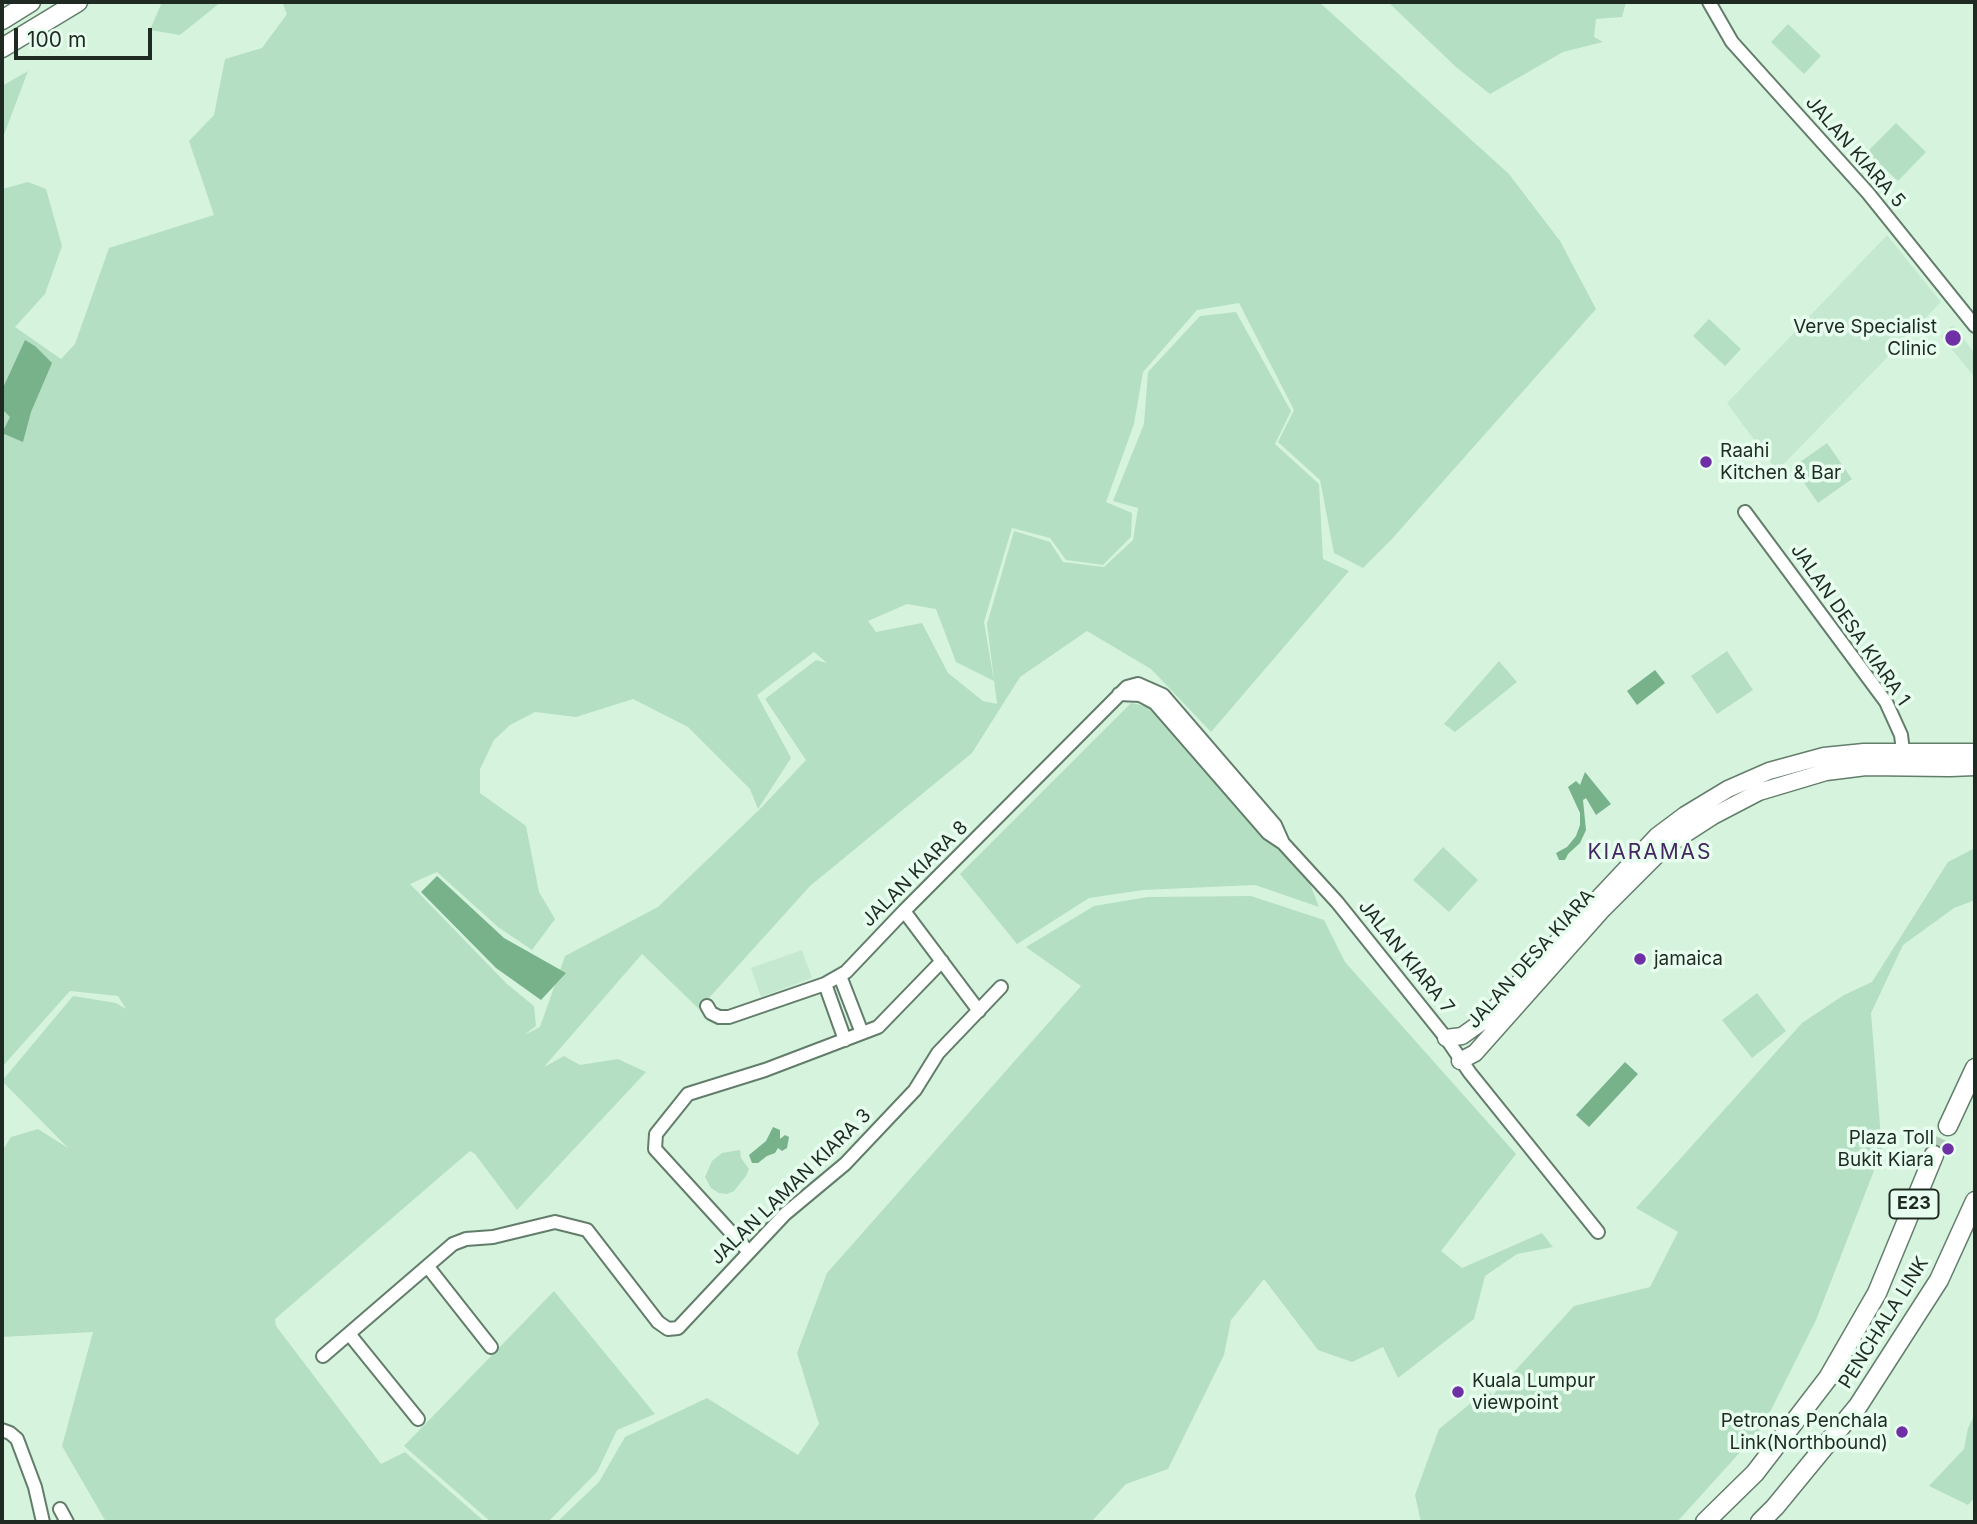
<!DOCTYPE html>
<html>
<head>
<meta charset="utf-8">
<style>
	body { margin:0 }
	#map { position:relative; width:1977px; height:1524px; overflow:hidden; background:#d6f3de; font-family:Inter,sans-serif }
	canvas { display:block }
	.frame { position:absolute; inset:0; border:4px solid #1f2a22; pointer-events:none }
	.scale { position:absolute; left:14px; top:28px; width:138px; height:32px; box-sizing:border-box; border:4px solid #1f2a22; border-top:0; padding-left:9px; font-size:21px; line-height:24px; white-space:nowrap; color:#1f2a22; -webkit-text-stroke:5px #e7feee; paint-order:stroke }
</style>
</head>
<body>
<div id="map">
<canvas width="1977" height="1524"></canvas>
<div class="frame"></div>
<div class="scale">100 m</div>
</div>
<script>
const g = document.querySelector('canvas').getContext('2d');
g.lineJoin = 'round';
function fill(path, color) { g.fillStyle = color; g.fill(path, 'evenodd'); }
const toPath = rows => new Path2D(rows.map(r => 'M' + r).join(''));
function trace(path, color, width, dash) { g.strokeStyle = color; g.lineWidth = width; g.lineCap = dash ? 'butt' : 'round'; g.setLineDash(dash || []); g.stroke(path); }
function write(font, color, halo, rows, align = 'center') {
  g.font = font + ' Inter,sans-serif'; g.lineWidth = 7; g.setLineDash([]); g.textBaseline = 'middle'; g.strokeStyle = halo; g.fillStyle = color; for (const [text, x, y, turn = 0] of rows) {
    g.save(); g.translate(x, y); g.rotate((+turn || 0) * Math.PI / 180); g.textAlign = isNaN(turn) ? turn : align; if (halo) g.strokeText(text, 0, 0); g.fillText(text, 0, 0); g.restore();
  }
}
const built = toPath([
	[1887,235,1941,302,1777,471,1727,403],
	[1953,325,1975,354,1975,378,1941,336],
	[802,950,812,978,761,997,751,968]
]);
const green = toPath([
	[162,2,221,2,180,35,150,30],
	[282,2,1319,2,1509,174,1560,241,1596,309,1391,540,1363,568,1334,553,1320,480,1278,442,1294,410,1239,303,1197,310,1143,372,1134,424,1106,502,1132,513,1131,537,1103,565,1066,560,1050,538,1012,528,984,622,994,681,956,662,936,609,907,604,868,621,876,632,922,623,948,673,983,701,997,704,987,624,1014,531,1050,542,1063,562,1104,567,1133,540,1138,508,1113,501,1144,424,1148,372,1200,316,1236,312,1291,411,1275,444,1319,484,1323,559,1349,571,1211,732,1151,669,1087,631,1020,677,972,753,810,886,699,1009,642,954,544,1067,564,1056,580,1065,618,1059,646,1072,517,1210,475,1154,470,1151,275,1319,276,1326,381,1464,405,1452,485,1522,106,1522,62,1446,93,1332,2,1337,2,1151,11,1137,38,1129,68,1148,2,1081,73,996,116,1003,126,1009,118,996,70,991,2,1067,2,189,28,182,46,189,62,246,45,294,15,327,61,359,75,344,109,248,214,215,189,141,214,115,225,59,262,48,287,14],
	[814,652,827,663,816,660,765,699,806,760,760,809,658,907,565,956,540,1027,524,1035,536,1026,534,1006,507,984,410,884,437,872,498,927,532,950,555,919,539,892,526,826,480,793,480,769,494,740,510,725,535,712,576,717,633,699,688,727,750,789,758,809,791,758,757,695],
	[1388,2,1626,2,1622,17,1596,19,1594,37,1603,42,1563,52,1490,94,1456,67],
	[1788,24,1821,56,1804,74,1771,42],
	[28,71,2,140,2,86],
	[1896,123,1926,152,1898,181,1867,152],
	[1709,319,1741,349,1725,366,1693,336],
	[1827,443,1852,479,1818,503,1793,467],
	[1727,651,1753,690,1717,714,1691,676],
	[1499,661,1517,682,1455,732,1444,724],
	[1131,703,1159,709,1309,881,1319,907,1255,885,1143,890,1089,898,1017,944,960,874],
	[1443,847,1478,880,1449,912,1413,880],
	[1975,848,1975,900,1954,908,1903,945,1871,1013,1882,1150,1816,1320,1762,1428,1677,1522,1421,1522,1415,1495,1439,1429,1487,1390,1493,1395,1574,1306,1650,1287,1678,1232,1636,1208,1802,1023,1844,995,1872,982,1948,862],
	[1251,896,1324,920,1345,962,1516,1154,1441,1251,1462,1268,1542,1233,1553,1247,1517,1254,1485,1276,1474,1319,1398,1378,1383,1347,1352,1362,1318,1350,1264,1279,1231,1320,1224,1355,1168,1469,1126,1484,1091,1522,557,1522,599,1482,625,1437,707,1398,798,1455,819,1424,797,1353,827,1273,1081,986,1026,947,1094,906,1148,897],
	[1757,993,1786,1031,1752,1058,1722,1020],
	[740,1150,741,1158,749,1169,746,1176,734,1191,727,1194,719,1193,711,1188,705,1177,712,1161,722,1153],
	[554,1291,655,1414,617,1430,597,1472,548,1522,491,1522,404,1446],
	[1975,1414,1975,1497,1968,1505,1929,1486,1964,1449,1968,1428]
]);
const water = toPath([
	[25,340,35,346,52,363,31,412,23,442,2,433,10,417,2,409,2,390],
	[1655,670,1665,683,1637,705,1627,691],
	[1585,772,1611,804,1596,815,1586,798,1583,800,1586,830,1580,843,1568,854,1565,860,1559,860,1556,853,1567,847,1576,836,1580,825,1580,813,1568,787,1576,781,1580,785],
	[437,876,504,938,566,973,541,1000,496,968,421,892],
	[1625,1062,1638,1074,1589,1127,1576,1115],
	[773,1127,780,1130,780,1139,785,1135,789,1137,787,1148,782,1151,778,1148,775,1153,767,1156,758,1163,752,1163,749,1155,766,1141]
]);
const highwayTunnel = toPath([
	[1934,1155,1948,1126]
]);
const minor = toPath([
	[1709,2,1732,42,1868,193,1975,326],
	[1745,512,1886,702,1901,735,1904,759],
	[1119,694,1140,695,1155,703,1268,833,1283,843,1337,902,1446,1038,1470,1073,1598,1232],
	[904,911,979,1011],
	[840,976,862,1033],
	[825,984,845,1040],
	[707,1006,711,1013,719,1017,729,1017,825,984,846,972,904,911,1127,687,1138,684,1163,695,1275,825,1283,843],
	[748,1251,655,1149,656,1134,688,1094,765,1070,878,1027,942,961],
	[428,1267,491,1347],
	[350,1335,418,1419],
	[323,1356,453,1244,466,1239,493,1237,555,1222,587,1230,658,1322,668,1329,678,1328,785,1214,845,1164,915,1090,938,1053,1001,987],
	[2,1430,10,1433,17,1439,35,1487,43,1522],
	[60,1509,67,1522]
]);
const major = toPath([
	[1446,1038,1462,1036,1483,1021,1657,836,1685,815,1728,789,1769,771,1824,756,1864,752,1975,752],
	[1460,1061,1475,1053,1603,909,1665,847,1713,816,1759,792,1826,772,1866,767,1950,768,1975,767]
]);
const highway = toPath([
	[2,20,31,2],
	[2,48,78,2],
	[1948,1126,1975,1068],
	[1705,1522,1755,1473,1828,1378,1877,1293,1934,1155],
	[1760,1522,1775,1507,1858,1406,1939,1280,1975,1201]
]);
const markers = [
	[1953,338,9,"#6f30a5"],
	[1706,462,7,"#6f30a5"],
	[1640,959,7,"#6f30a5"],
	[1948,1149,7,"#6f30a5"],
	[1458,1392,7,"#6f30a5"],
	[1902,1432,7,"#6f30a5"]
];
const shields = [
	[1914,1204,49]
];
const shieldNames = [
	["E23",1914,1204]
];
const streetNames = [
	["JALAN KIARA 5",1855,152,49],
	["JALAN DESA KIARA 1",1850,625,55],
	["JALAN KIARA 8",915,874,-45],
	["JALAN KIARA 7",1406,957,51],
	["JALAN DESA KIARA",1531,959,-48],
	["JALAN LAMAN KIARA 3",791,1187,-44],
	["PENCHALA LINK",1884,1323,-58]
];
const poiNames = [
	["Verve Specialist",1937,327],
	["Clinic",1937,349],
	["Raahi",1720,451,"left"],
	["Kitchen & Bar",1720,473,"left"],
	["jamaica",1654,959,"left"],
	["Plaza Toll",1934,1138],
	["Bukit Kiara",1934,1160],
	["Kuala Lumpur",1472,1381,"left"],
	["viewpoint",1472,1403,"left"],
	["Petronas Penchala",1888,1421],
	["Link(Northbound)",1888,1443]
];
const neighbourhoodNames = [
	["KIARAMAS",1650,853]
];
fill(built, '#c5e9d0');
fill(green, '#b5dfc2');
fill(water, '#77b28b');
trace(highwayTunnel, '#b1cbb8', 18, [18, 9]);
trace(minor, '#637d6b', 16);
trace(major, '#637d6b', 19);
trace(highway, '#637d6b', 21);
trace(minor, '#fff', 12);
trace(major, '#fff', 16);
trace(highway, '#fff', 18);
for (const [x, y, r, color] of markers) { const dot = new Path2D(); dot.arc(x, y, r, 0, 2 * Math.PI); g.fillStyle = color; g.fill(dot); trace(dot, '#e7feee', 2.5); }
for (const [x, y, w] of shields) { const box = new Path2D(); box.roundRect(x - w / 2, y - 14.5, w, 29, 5); g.fillStyle = '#e7feee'; g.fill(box); trace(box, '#1f2a22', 2); }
write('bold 18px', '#1f2a22', null, shieldNames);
write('19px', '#1f2a22', '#e7feee', streetNames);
write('19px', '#1f2a22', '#e7feee', poiNames, 'right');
g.letterSpacing = '2px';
write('21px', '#442760', '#e7feee', neighbourhoodNames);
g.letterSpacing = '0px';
</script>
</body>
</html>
